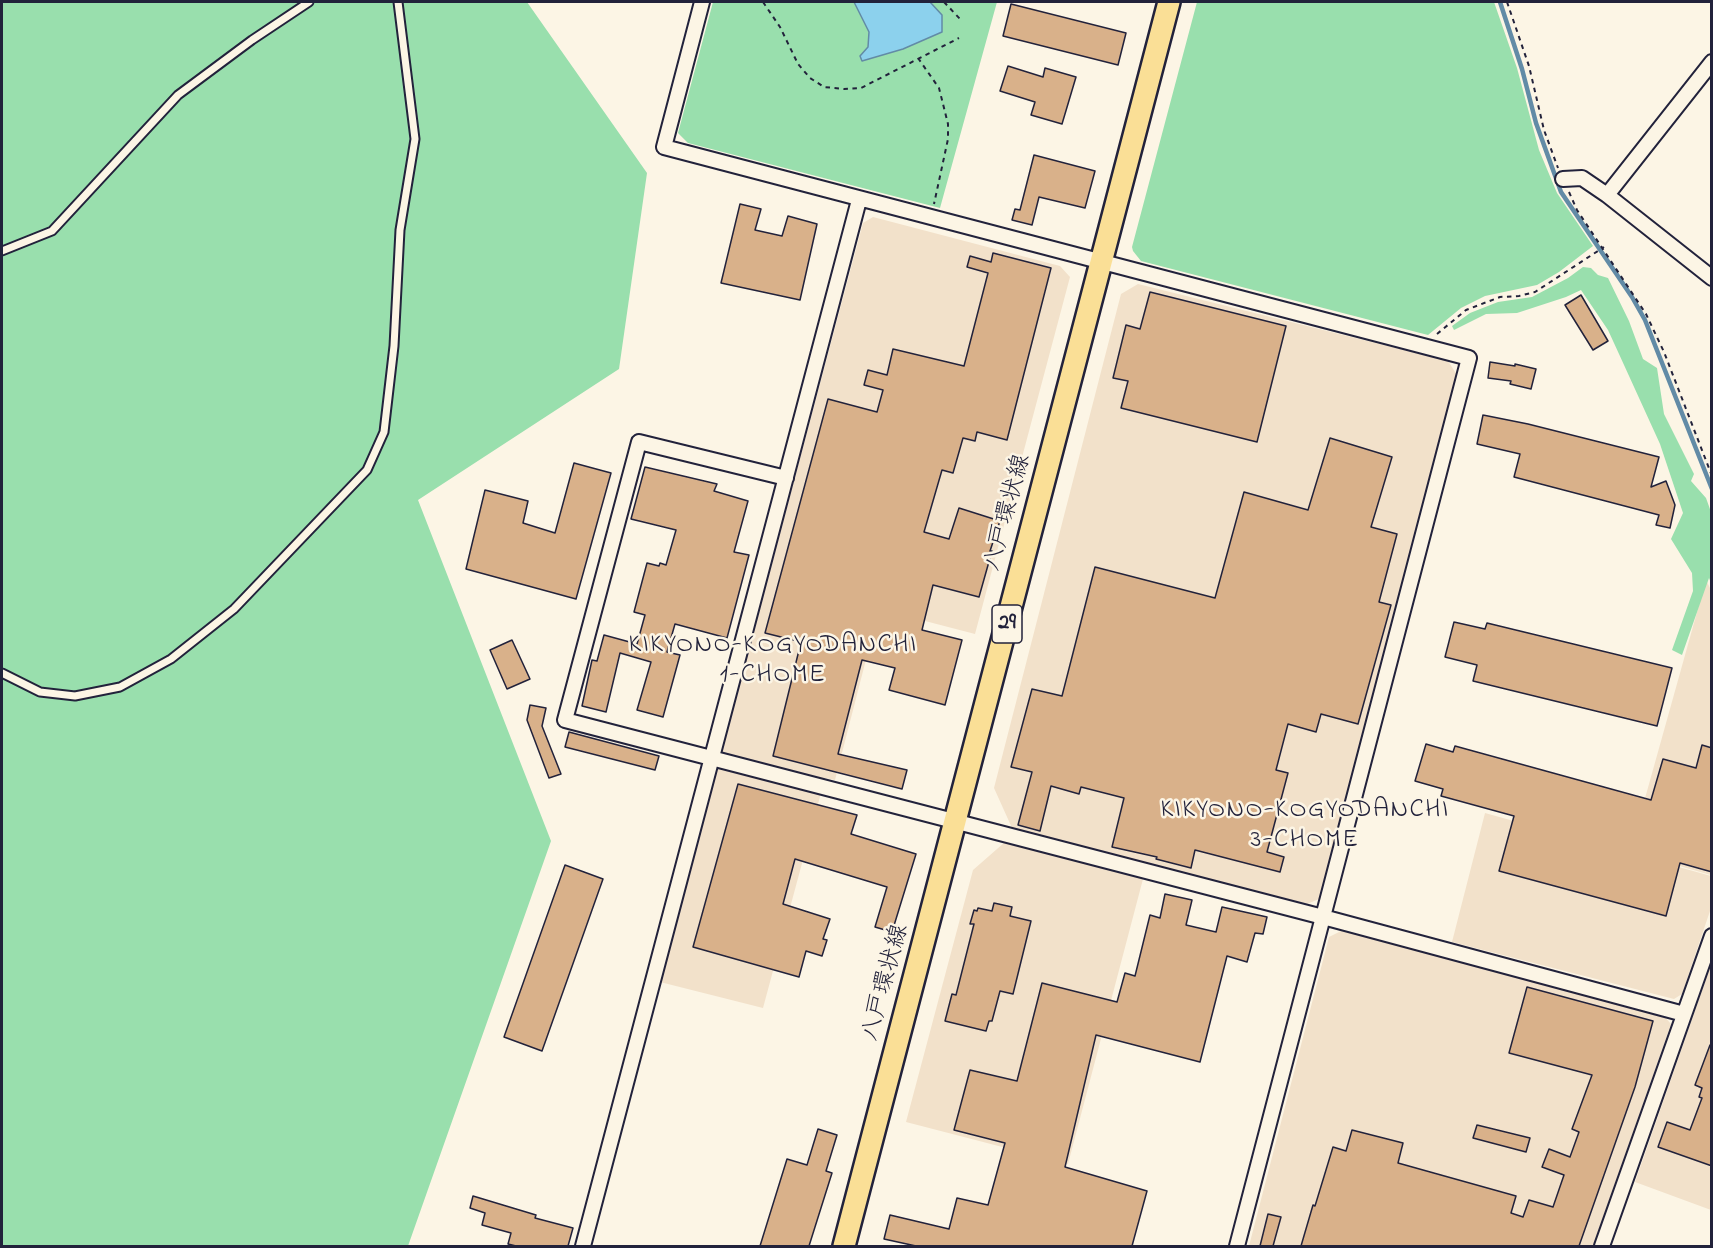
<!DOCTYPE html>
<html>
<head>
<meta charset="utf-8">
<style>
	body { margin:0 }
	#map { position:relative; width:1713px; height:1248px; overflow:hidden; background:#fcf5e5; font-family:"Indie Flower",sans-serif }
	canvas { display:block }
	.frame { position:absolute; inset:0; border:3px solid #22223b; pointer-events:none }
</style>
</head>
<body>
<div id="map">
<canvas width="1713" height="1248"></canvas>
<div class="frame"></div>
</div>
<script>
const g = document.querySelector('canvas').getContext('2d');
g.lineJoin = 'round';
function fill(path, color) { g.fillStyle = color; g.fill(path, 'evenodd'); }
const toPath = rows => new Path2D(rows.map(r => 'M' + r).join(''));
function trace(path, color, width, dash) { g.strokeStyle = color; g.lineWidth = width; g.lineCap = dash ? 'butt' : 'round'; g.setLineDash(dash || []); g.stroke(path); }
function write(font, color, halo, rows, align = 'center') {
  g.font = font + ' "Indie Flower","Klee One",sans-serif'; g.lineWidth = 5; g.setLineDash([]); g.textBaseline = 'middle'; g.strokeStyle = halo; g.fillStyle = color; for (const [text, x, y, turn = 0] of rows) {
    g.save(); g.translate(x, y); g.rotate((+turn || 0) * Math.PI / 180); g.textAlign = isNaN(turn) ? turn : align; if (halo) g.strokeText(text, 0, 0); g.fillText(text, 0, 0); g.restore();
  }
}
const built = toPath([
	[873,217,1060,266,1070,277,975,634,879,609,835,780,825,778,763,1008,660,982,863,223],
	[1138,284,1448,361,1457,375,1319,899,1307,904,1012,828,994,788,1121,294],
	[1706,580,1712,592,1711,875,1630,852],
	[1485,813,1711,876,1711,908,1682,994,1674,999,1452,942],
	[1005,842,1143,879,1068,1164,906,1122,973,870],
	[1343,930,1664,1016,1671,1024,1593,1246,1249,1246,1329,937],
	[1711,965,1711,1210,1635,1182]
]);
const green = toPath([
	[2,2,527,2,647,173,619,369,418,500,551,841,408,1246,2,1246],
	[713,2,997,2,940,208,688,143,678,133],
	[1197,2,1494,2,1517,68,1539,150,1557,193,1593,246,1559,272,1537,285,1485,296,1461,308,1428,335,1141,261,1133,251,1132,247],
	[1583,267,1591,268,1598,275,1608,278,1629,321,1643,359,1657,368,1664,414,1694,474,1691,481,1706,498,1711,512,1711,583,1709,578,1682,655,1672,650,1693,591,1692,573,1671,539,1683,513,1660,444,1619,354,1608,330,1581,290,1566,297,1517,313,1486,314,1454,330,1452,326,1470,313,1498,302,1532,297,1568,278]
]);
const water = toPath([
	[854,2,930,2,942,15,942,32,903,49,862,61,860,56,868,47,869,32,854,2]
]);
const stream = toPath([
	[1500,2,1522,69,1536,123,1561,192,1632,297,1645,320,1712,489]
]);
const building = toPath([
	[1011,4,1126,33,1118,65,1003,36,1011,4],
	[1008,66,1043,77,1045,68,1076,77,1062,124,1031,115,1035,102,1000,91,1008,66],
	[1034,155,1095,171,1085,208,1039,197,1032,225,1012,220,1015,209,1020,210,1034,155],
	[740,204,761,209,755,230,782,236,788,216,817,224,800,300,721,283,740,204],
	[993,253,1051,268,1007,440,977,432,975,441,963,438,953,473,942,470,924,532,949,539,959,508,1000,521,990,551,992,551,979,597,933,585,922,630,962,640,945,705,889,690,895,668,862,660,838,754,907,770,902,789,773,756,801,642,765,633,828,399,877,412,883,390,864,385,868,370,887,375,893,349,964,366,988,273,967,267,970,256,991,262,993,253],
	[1150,292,1286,326,1257,442,1121,408,1128,381,1113,378,1126,325,1140,329,1150,292],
	[1581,295,1608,341,1593,350,1565,305,1581,295],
	[1490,362,1515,366,1515,364,1536,369,1531,389,1510,384,1511,381,1488,378,1490,362],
	[1483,415,1528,424,1659,457,1651,487,1666,481,1675,505,1670,528,1656,525,1659,515,1514,477,1520,454,1477,444,1483,415],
	[1330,438,1392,457,1371,527,1397,534,1379,602,1391,605,1358,724,1321,714,1316,732,1288,724,1276,770,1288,773,1267,852,1284,857,1280,872,1195,850,1191,868,1156,859,1157,857,1112,847,1124,798,1081,787,1079,794,1051,786,1040,831,1018,825,1032,772,1011,767,1032,689,1062,696,1095,567,1215,598,1244,492,1308,510,1330,438],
	[574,463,611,473,576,599,466,569,485,490,528,501,523,523,555,533,574,463],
	[645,467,717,484,714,491,748,501,734,552,749,555,727,638,675,624,667,652,680,655,663,717,637,710,651,662,620,653,606,712,582,706,592,660,597,661,604,635,637,644,645,615,634,612,647,563,659,566,660,563,666,565,676,530,631,519,645,467],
	[1454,622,1485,629,1487,623,1672,668,1657,726,1473,681,1477,665,1445,657,1454,622],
	[512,640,530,679,507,689,490,650,512,640],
	[530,705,546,708,542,726,561,774,549,778,527,720,530,705],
	[569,732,659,756,655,770,565,747,569,732],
	[1426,744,1453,752,1455,746,1651,800,1663,759,1696,768,1702,745,1712,748,1712,872,1680,863,1666,916,1499,871,1514,816,1441,796,1443,789,1415,781,1426,744],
	[738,784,857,815,851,834,916,854,892,932,875,927,887,887,795,859,783,904,830,919,823,939,827,940,822,956,806,951,799,977,693,947,738,784],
	[565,865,603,879,542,1051,504,1037,565,865],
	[1165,894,1192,900,1186,925,1216,932,1222,907,1267,917,1263,934,1255,933,1247,962,1227,956,1200,1062,1096,1035,1065,1167,1147,1191,1132,1246,916,1246,884,1239,890,1215,949,1229,957,1198,988,1205,1005,1143,954,1130,970,1070,1017,1081,1042,983,1117,1002,1125,973,1135,976,1150,915,1160,918,1165,894],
	[994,903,1012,907,1010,916,1031,921,1013,994,1000,991,992,1021,989,1021,986,1031,945,1021,952,994,956,995,974,924,970,924,974,910,977,911,978,908,992,911,994,903],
	[1527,987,1653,1021,1635,1087,1579,1246,1301,1246,1313,1205,1315,1206,1333,1147,1346,1151,1352,1130,1403,1143,1398,1163,1516,1196,1511,1213,1523,1217,1529,1200,1553,1207,1564,1175,1542,1167,1549,1149,1570,1157,1579,1132,1572,1129,1592,1075,1509,1053,1527,987],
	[1710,1045,1712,1045,1712,1166,1658,1147,1667,1122,1690,1130,1702,1098,1699,1097,1702,1088,1695,1085,1710,1045],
	[1477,1125,1530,1138,1526,1152,1473,1138,1477,1125],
	[818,1129,837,1135,826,1171,832,1173,809,1246,760,1246,787,1159,807,1165,818,1129],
	[473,1196,536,1215,535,1218,573,1228,568,1246,516,1246,508,1244,511,1233,482,1225,485,1213,470,1208,473,1196],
	[1268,1214,1281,1217,1273,1246,1260,1246,1268,1214]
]);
const path = toPath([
	[763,2,780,27,798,64,810,78,824,87,844,89,861,88,959,38],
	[944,2,961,20],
	[1507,2,1529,66,1544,130,1558,168],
	[918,58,939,88,948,124,948,139,934,204],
	[1569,192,1577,210,1646,314,1664,352,1712,476],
	[1437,334,1466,310,1500,297,1519,296,1535,292,1604,247]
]);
const service = toPath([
	[2,251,52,231,178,95,252,40,309,2],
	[2,673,40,692,75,696,120,687,171,659,234,609,367,470,384,432,394,346,400,230,415,139,398,2]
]);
const minor = toPath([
	[702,2,664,147,1469,358,1237,1246],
	[1563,179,1582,178,1607,195,1712,278],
	[1607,195,1712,62],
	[786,478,639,442,565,720,1323,917,1684,1014],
	[583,1246,859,200],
	[1602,1246,1712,936]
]);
const primary = toPath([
	[844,1246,1169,2]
]);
const shields = [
	[1007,624,30]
];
const shieldNames = [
	["29",1007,624]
];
const streetNames = [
	["八戸環状線",1009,513,-75],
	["八戸環状線",887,983,-75]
];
const neighbourhoodNames = [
	["KIKYONO-KOGYODANCHI",773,647],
	["1-CHOME",773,677],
	["KIKYONO-KOGYODANCHI",1305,812],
	["3-CHOME",1305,842]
];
fill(built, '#f2e1ca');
fill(green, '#99dfad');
fill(water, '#8cd1ed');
trace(water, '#628ba6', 1.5);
trace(stream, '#628ba6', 4.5);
fill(building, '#d9b18a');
trace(building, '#22223b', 1.5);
trace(service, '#22223b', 11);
trace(minor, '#22223b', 18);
trace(primary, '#22223b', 26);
trace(path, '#22223b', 2, [4.5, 4.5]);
trace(service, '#fcf5e5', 7);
trace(minor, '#fcf5e5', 14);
trace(primary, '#fadf96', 21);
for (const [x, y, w] of shields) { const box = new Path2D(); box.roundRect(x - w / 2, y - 19, w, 38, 4.5); g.fillStyle = '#fcf5e5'; g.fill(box); trace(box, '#22223b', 1.5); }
write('bold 22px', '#22223b', null, shieldNames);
write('24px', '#22223b', '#fcf5e5', streetNames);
g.letterSpacing = '1.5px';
write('26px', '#22223b', '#fcf5e5', neighbourhoodNames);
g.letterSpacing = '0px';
</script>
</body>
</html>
